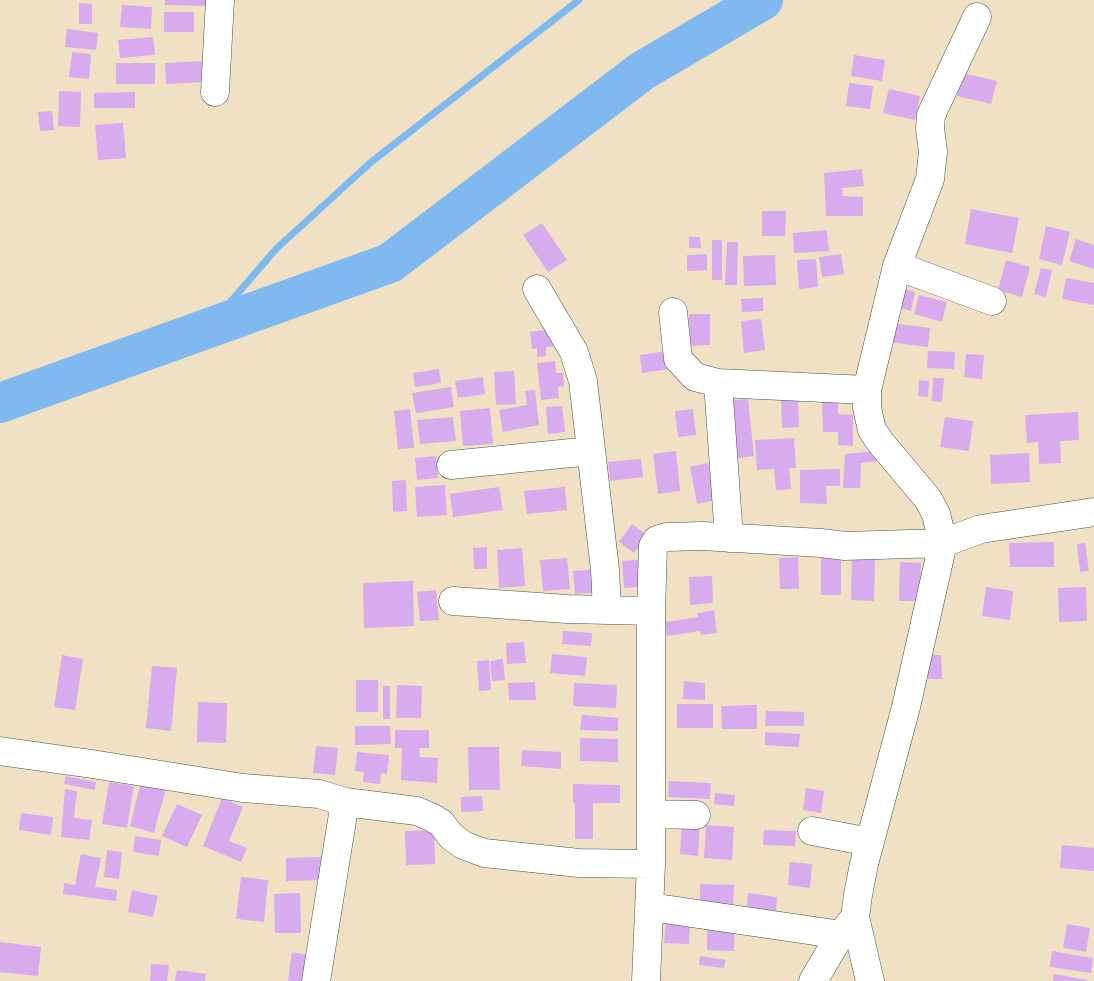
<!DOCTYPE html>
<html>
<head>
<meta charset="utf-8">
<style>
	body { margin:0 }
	canvas { display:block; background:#f0e1c4 }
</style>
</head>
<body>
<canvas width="1094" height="981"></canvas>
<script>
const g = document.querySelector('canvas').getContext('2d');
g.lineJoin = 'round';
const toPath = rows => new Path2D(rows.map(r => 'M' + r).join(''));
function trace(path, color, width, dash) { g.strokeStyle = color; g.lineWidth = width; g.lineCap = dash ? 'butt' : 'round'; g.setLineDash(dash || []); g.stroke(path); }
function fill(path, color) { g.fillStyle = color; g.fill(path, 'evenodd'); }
const stream = toPath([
	[208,328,276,249,370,163,579,0]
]);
const river = toPath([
	[0,403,390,263,642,71,763,0]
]);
const building = toPath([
	[165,0,206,0,206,6,165,5],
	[79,3,92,4,92,24,79,24],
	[122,5,152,7,151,29,120,27],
	[164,12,194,12,194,32,164,32],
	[67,29,98,33,96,50,65,47],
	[153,37,155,55,120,58,118,40],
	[72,52,91,54,89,79,69,77],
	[854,55,885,60,882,81,851,76],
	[203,61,204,82,166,84,165,63],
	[116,63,155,63,155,84,116,84],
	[962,73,997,81,991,104,957,96],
	[849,83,873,86,870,109,846,106],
	[889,89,920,96,915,120,883,113],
	[59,91,81,92,80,127,58,126],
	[135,92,135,108,94,108,94,93],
	[52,111,54,130,40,131,38,112],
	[123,123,126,158,98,160,95,125],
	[862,169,864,186,842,188,843,196,863,197,863,216,826,216,824,173],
	[971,209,1019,218,1012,253,965,244],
	[762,211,786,211,785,236,762,236],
	[542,223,567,260,548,272,523,235],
	[1046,226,1070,232,1062,265,1039,259],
	[827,230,829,251,794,253,793,233],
	[689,237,700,237,701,248,689,248],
	[1076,239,1094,245,1094,269,1069,261],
	[712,240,722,240,722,280,712,280],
	[727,242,738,242,737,285,725,285],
	[707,254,707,270,687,271,687,255],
	[841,254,844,274,822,277,819,257],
	[775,255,776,285,744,286,743,256],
	[816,259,818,287,799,289,797,260],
	[1006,260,1030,267,1022,297,998,290],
	[1041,268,1052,270,1046,297,1034,294],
	[1066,278,1094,283,1094,305,1062,299],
	[905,289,915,292,911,311,901,308],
	[919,295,947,302,942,322,914,314],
	[763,298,763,311,742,312,741,299],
	[689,314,710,314,710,345,690,346],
	[761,319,765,350,744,353,741,321],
	[891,323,930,328,928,347,888,342],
	[552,329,555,346,546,347,546,356,537,357,537,348,532,349,530,332],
	[667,351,669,369,642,373,640,355],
	[928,351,955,352,954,369,927,368],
	[966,354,984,355,982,379,964,377],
	[555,361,556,373,563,373,564,386,558,387,559,398,541,400,537,363],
	[439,369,441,383,415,387,413,373],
	[514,371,516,404,496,405,494,372],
	[483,377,485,394,458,398,455,381],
	[933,378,944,378,942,402,932,401],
	[919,380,929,381,928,397,918,396],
	[451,387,454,407,416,413,412,393],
	[535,390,539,425,503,432,499,410,527,405,525,391],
	[798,392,799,427,782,428,781,393],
	[748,399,754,456,735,459,729,401],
	[822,399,838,399,838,414,853,415,853,446,838,445,838,432,823,432],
	[562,406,565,432,548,434,546,407],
	[490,408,493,444,463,446,460,411],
	[410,409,414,448,398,449,394,411],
	[693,409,696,435,678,437,675,411],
	[1078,412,1079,440,1060,441,1061,463,1039,464,1038,442,1027,443,1025,415],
	[453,417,456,441,420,444,417,420],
	[945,417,973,421,969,451,940,447],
	[794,438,796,468,789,468,791,489,776,490,774,469,757,470,755,440],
	[676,451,680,491,658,494,653,454],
	[877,451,878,461,861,463,860,488,843,488,845,454],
	[1029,453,1030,482,991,484,990,455],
	[436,456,438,478,417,480,415,458],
	[641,459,643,477,610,481,608,462],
	[708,463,715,500,697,504,690,467],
	[840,469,840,486,826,486,827,504,800,503,800,470],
	[406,480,407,511,393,512,392,481],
	[445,485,447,515,417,517,415,487],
	[499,487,503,510,453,517,450,494],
	[565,487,567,510,527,514,524,491],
	[632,524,647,535,634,553,619,542],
	[1054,542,1054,567,1010,567,1009,543],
	[1085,543,1089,571,1080,572,1077,544],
	[487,547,487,569,474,569,473,548],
	[522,548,525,586,499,588,497,550],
	[821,553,841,553,841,595,821,595],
	[852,554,875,555,874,601,851,600],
	[798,557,799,589,780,589,779,558],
	[567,558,570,589,543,591,540,560],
	[646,559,649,586,624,588,622,561],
	[900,562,921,563,920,601,899,601],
	[601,569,603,592,575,594,573,571],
	[712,576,713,603,690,605,689,577],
	[413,581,414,626,364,628,363,583],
	[986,587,1013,591,1010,620,982,616],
	[1086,587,1087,621,1059,622,1058,588],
	[436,590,439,620,420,621,417,592],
	[714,610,717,633,701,635,700,631,667,636,665,622,698,617,697,613],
	[563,631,592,633,591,646,562,644],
	[524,642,526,663,507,664,506,643],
	[552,654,587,657,585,676,550,673],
	[62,655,83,659,75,710,54,707],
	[927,655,941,655,942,679,928,679],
	[503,659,505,680,492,681,490,661],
	[489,660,491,690,479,691,477,661],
	[152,666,177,668,171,731,146,728],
	[356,680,378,680,378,712,356,712],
	[684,681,705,683,705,700,683,699],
	[535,682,536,700,509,700,508,683],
	[574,683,617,685,616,708,573,706],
	[397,685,422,686,421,718,396,718],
	[383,686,390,686,390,719,383,719],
	[198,702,227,703,226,743,197,742],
	[677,704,713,704,713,728,677,728],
	[757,705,757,729,722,729,721,706],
	[766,711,804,712,804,726,765,726],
	[582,715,618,718,618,731,580,730],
	[355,726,390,726,391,744,355,745],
	[395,730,429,730,429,748,419,748,420,757,438,758,437,783,401,780,402,748,395,748],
	[765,732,800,734,799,747,765,745],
	[580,738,618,739,618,762,580,761],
	[316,746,338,748,335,775,313,773],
	[468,747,499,747,500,790,469,790],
	[522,750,561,752,561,769,521,766],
	[357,752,389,755,387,774,381,773,380,784,363,782,364,772,355,771],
	[66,776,96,782,95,790,64,784],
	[141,781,166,788,154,833,130,826],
	[669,781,711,783,710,799,668,797],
	[109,782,134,786,127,828,102,824],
	[573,784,620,785,620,803,593,803,593,839,575,839,575,803,573,803],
	[806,788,824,791,821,813,803,810],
	[65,789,77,791,74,818,92,820,89,840,61,837],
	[715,793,735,795,734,806,714,804],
	[482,796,483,811,461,812,461,797],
	[222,798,243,807,229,841,247,848,241,862,203,846],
	[177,804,202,815,187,847,162,836],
	[21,813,53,817,51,835,19,830],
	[682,820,700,821,698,856,680,854],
	[706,825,734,827,732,860,704,858],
	[434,830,435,864,406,865,405,831],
	[764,830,796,831,795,846,763,845],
	[135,836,161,840,159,856,133,852],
	[1062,845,1094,848,1094,871,1060,868],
	[107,850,122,852,119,879,104,877],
	[81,854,101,858,95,887,117,890,116,901,63,894,64,883,75,885],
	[322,857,322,880,286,881,286,858],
	[790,862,812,864,810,888,788,885],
	[241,877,268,880,264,922,236,919],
	[700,884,734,885,733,911,700,910],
	[132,890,158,896,153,917,128,912],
	[300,893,301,933,275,933,274,894],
	[748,893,777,897,776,912,747,909],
	[666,920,690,922,689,944,664,943],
	[707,923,735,923,734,951,707,950],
	[1067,924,1090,928,1086,952,1063,948],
	[0,942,41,947,38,976,0,972],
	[1052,951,1093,958,1091,973,1050,967],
	[292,952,312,956,308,981,288,981],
	[700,956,726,960,724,968,699,965],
	[151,964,169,965,167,981,150,981],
	[177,970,206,974,205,981,175,981],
	[1054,974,1087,980,1087,981,1053,981]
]);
const minor = toPath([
	[215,92,220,0],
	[897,266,992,301],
	[537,289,574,352,583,381,605,570,607,609],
	[673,312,678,359,695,377,718,383,867,390],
	[718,383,729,538],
	[451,465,591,451],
	[453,601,567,609,651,611],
	[0,751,92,764,243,788,319,794,345,802,417,811,431,817,441,823,451,836,463,845,484,853,579,863,651,864,651,611,653,546,657,540,667,537,702,536,821,543,845,546,943,543,981,529,1094,512],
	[652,814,696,815],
	[812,831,870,842],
	[650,907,842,935],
	[316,981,345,802],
	[646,981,651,864],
	[813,981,836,942,851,922],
	[870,981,855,917,858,895,864,864,906,707,943,543,936,514,928,499,881,443,872,430,867,408,867,390,897,266,930,179,933,152,930,128,931,115,977,17]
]);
trace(stream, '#7fb9f0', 7);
trace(river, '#7fb9f0', 40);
fill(building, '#d8aaee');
trace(minor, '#3e564a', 29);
trace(minor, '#fff', 28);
</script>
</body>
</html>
